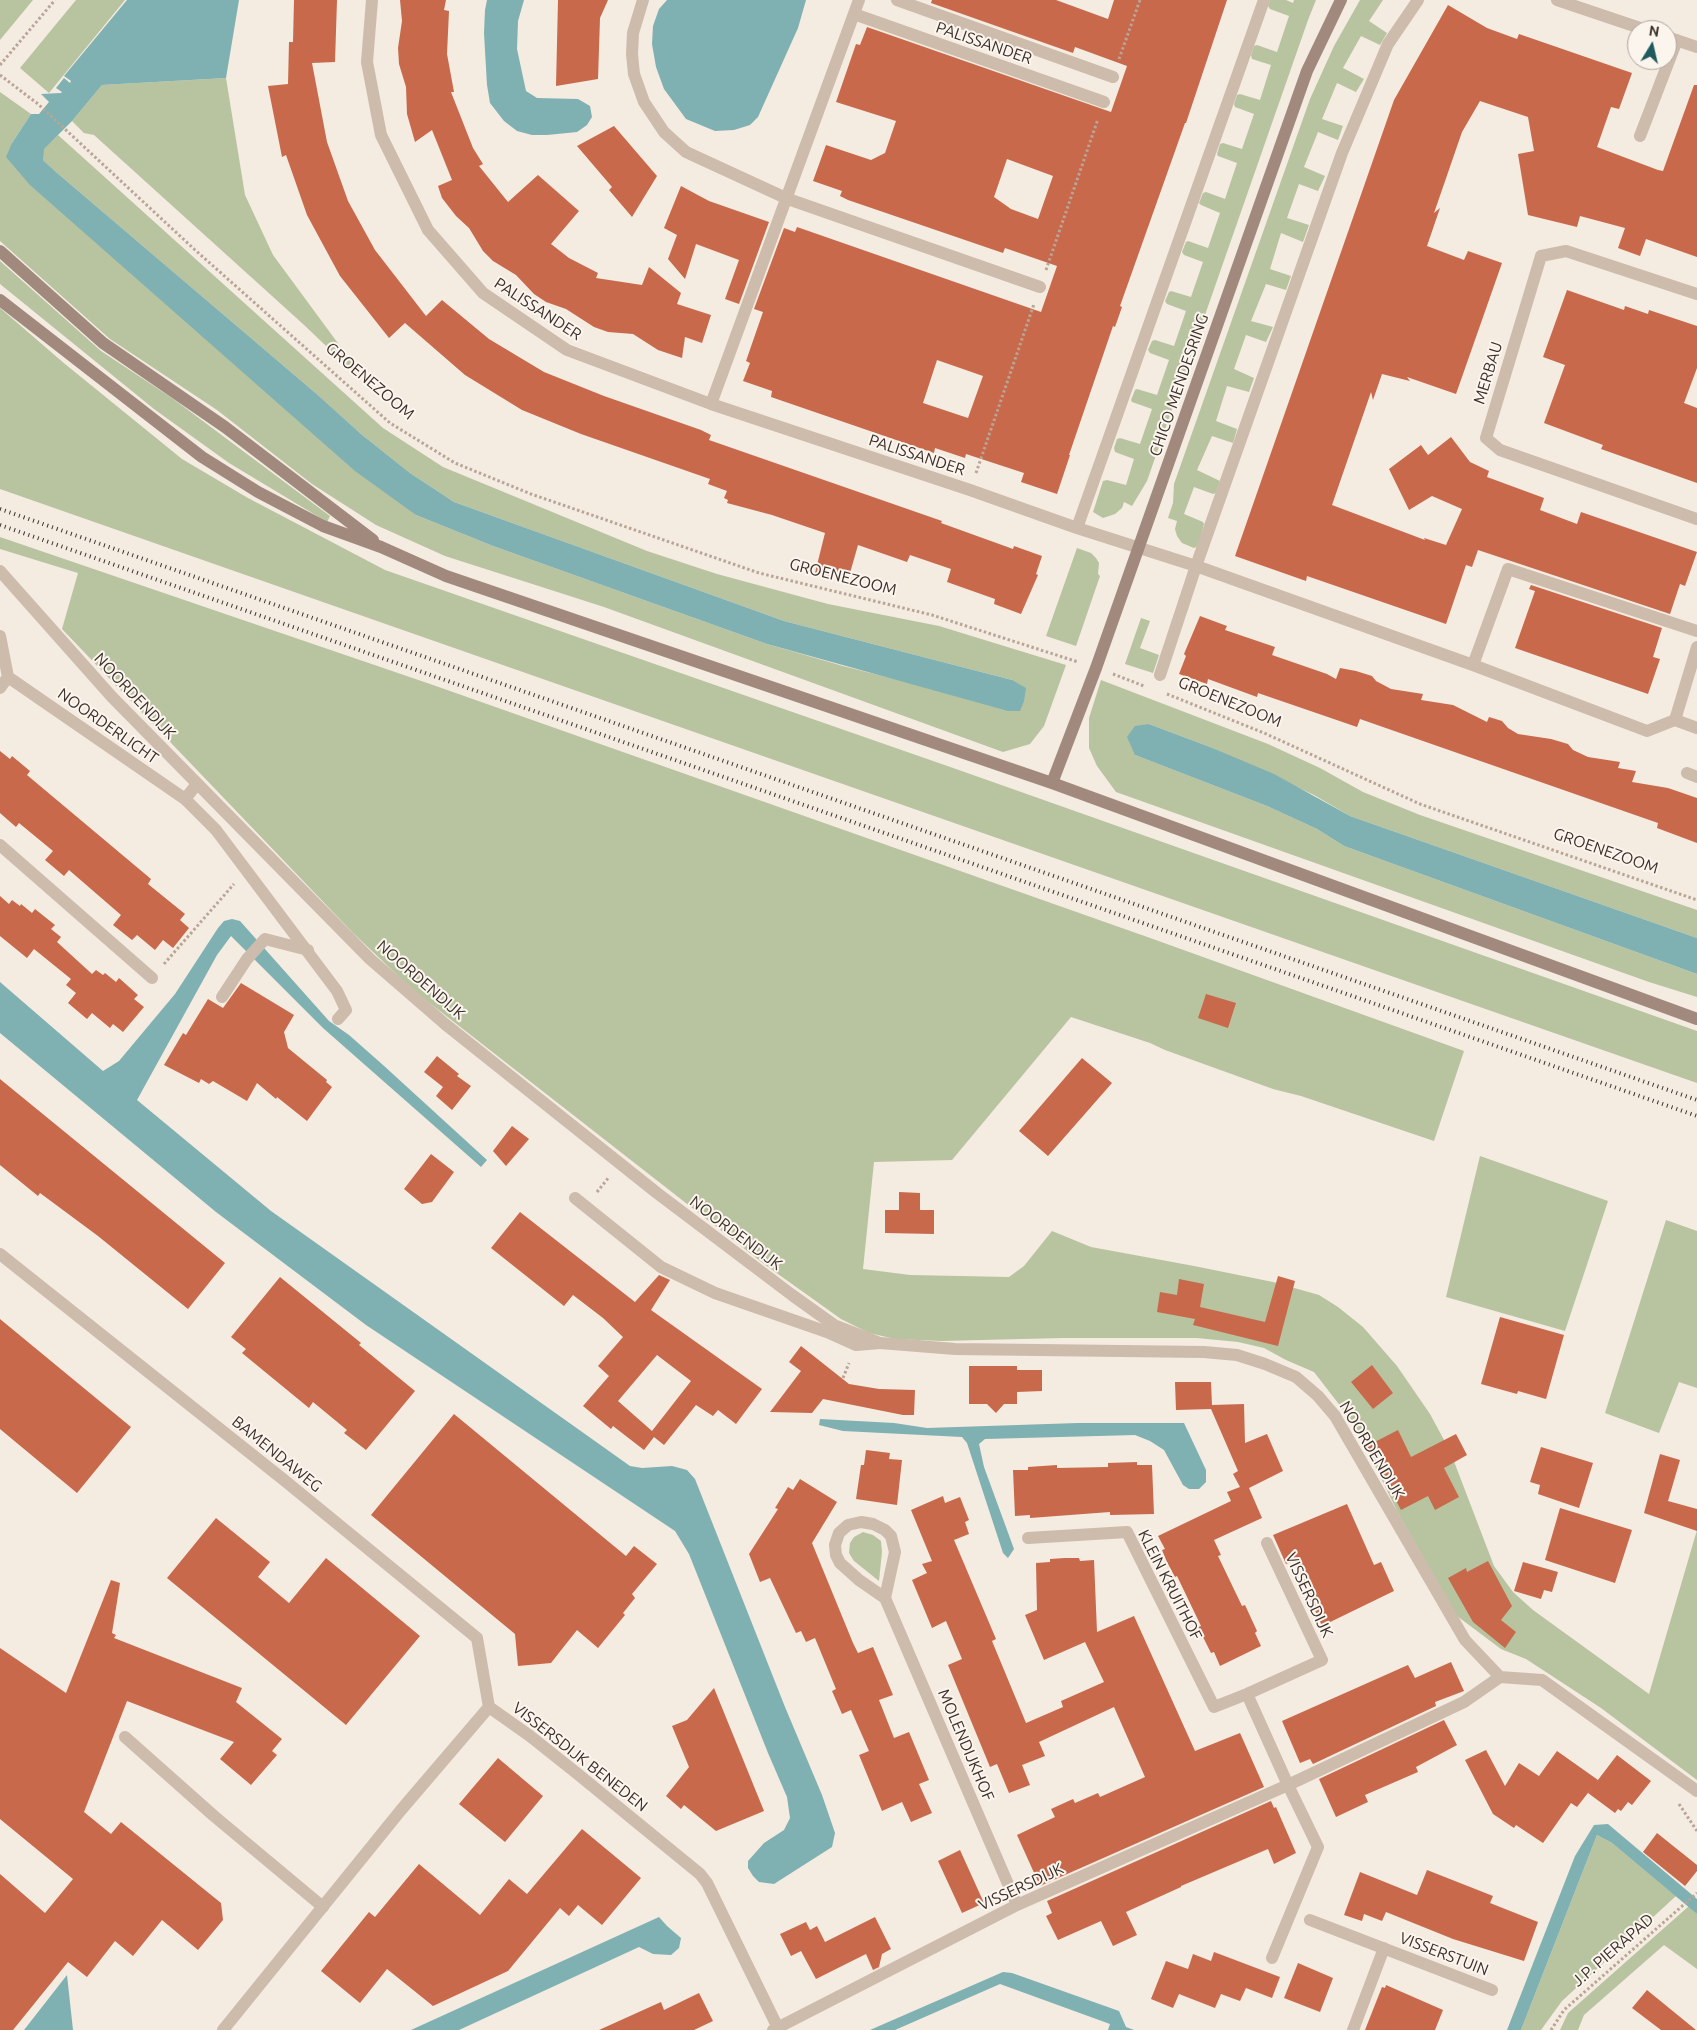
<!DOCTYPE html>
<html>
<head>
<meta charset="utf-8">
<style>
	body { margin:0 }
	#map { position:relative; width:1697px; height:2030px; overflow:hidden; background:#f4ebe1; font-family:Ubuntu,sans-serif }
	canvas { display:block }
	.north { position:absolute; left:1627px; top:20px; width:50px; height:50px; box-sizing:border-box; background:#fbf5ee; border:1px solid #aea6a0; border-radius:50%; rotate:9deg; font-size:14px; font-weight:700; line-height:20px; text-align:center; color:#3b302b }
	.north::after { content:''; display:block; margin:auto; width:18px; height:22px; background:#1f5a5e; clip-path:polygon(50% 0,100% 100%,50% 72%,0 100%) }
</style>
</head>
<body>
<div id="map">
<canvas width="1697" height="2030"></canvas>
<div class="north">N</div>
</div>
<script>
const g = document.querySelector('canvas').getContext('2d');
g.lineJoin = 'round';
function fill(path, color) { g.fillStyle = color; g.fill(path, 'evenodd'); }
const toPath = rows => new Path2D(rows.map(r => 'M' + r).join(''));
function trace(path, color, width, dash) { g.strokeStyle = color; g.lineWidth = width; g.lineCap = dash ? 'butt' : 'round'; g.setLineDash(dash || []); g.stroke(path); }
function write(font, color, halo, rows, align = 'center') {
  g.font = font + ' Ubuntu,sans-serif'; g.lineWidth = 4; g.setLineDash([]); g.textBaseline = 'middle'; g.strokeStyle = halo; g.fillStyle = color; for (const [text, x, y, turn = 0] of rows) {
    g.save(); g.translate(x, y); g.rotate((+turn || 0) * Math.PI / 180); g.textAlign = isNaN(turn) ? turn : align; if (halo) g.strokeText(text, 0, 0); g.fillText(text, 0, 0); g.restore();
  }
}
const green = toPath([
	[0,0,33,0,0,40],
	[76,0,125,0,49,93,20,68],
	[1270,0,1286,0,1293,3,1294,0,1316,0,1308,20,1147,481,1132,506,1124,502,1122,508,1115,514,1103,518,1093,512,1103,481,1107,480,1126,485,1134,459,1115,452,1114,448,1117,439,1120,438,1140,444,1152,409,1132,402,1131,400,1135,390,1137,389,1157,395,1169,360,1150,353,1148,350,1152,341,1155,340,1174,346,1186,311,1167,304,1165,301,1169,292,1171,291,1191,297,1203,262,1184,255,1182,252,1186,242,1188,241,1208,248,1220,213,1201,205,1199,203,1203,193,1206,192,1225,199,1237,163,1218,156,1217,154,1220,144,1223,143,1242,149,1254,114,1235,107,1234,104,1237,95,1240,94,1260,100,1271,65,1252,59,1251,55,1254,46,1257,45,1277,52,1289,16,1270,9,1268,6],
	[1360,0,1383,0,1369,21,1387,33,1380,45,1361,36,1343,68,1364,79,1356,92,1337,83,1322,119,1343,126,1338,140,1318,132,1304,167,1325,176,1318,191,1299,184,1287,218,1309,225,1303,242,1281,233,1270,269,1291,276,1286,290,1266,284,1251,321,1273,327,1266,342,1246,335,1234,369,1254,378,1249,392,1227,386,1216,421,1237,429,1233,443,1212,436,1197,470,1220,481,1216,493,1213,494,1194,487,1184,514,1203,522,1204,524,1198,546,1194,548,1182,543,1177,536,1175,529,1177,521,1168,518,1173,503,1174,484,1310,99,1334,46],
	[226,78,245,195,273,255,365,380,344,363,303,324,94,135,84,133,72,121,102,85],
	[0,92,31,114,12,143,416,515,493,546,767,644,843,666,906,682,1012,680,784,621,454,502,410,473,361,434,319,396,56,172,43,160,43,149,58,135,383,428,443,467,647,551,717,574,828,604,939,626,1066,665,1044,726,1030,744,1003,752,604,607,445,556,376,525,312,484,217,410,110,339,0,241],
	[0,261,101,351,172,398,330,516,327,522,229,463,154,409,0,284],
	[0,308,65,364,182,459,248,498,385,570,956,769,1697,1031,1697,1083,0,489],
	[0,537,433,685,1153,939,1464,1051,1434,1141,1301,1096,1273,1089,1165,1050,1150,1043,1071,1017,952,1160,874,1162,863,1269,910,1275,1009,1277,1024,1266,1052,1231,1091,1247,1194,1266,1273,1282,1319,1295,1338,1307,1363,1327,1397,1366,1430,1414,1450,1451,1494,1566,1513,1592,1533,1610,1649,1694,1697,1530,1697,1780,1601,1708,1526,1659,1501,1649,1457,1616,1398,1513,1355,1425,1314,1372,1286,1360,1264,1348,1238,1342,1197,1338,1062,1338,941,1341,895,1339,869,1333,841,1319,764,1264,413,990,353,933,62,629,78,573,0,549],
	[1077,548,1091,553,1096,558,1099,563,1098,574,1100,576,1076,646,1046,636],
	[1141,618,1150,621,1140,648,1159,655,1153,673,1125,664],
	[1101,680,1268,744,1320,768,1363,792,1420,815,1697,910,1697,938,1350,816,1314,795,1210,747,1149,724,1135,755,1267,806,1317,829,1344,846,1697,974,1697,997,1649,982,1116,792,1097,766,1089,748,1089,718],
	[1480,1156,1608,1201,1565,1331,1446,1297],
	[1666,1220,1697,1231,1697,1388,1679,1382,1659,1433,1605,1413],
	[863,1532,873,1535,881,1541,882,1552,879,1581,854,1561,849,1553,850,1543,854,1537],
	[1597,1835,1612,1843,1676,1896,1562,2001,1541,2030,1521,2030],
	[1689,1906,1697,1914,1697,1969,1664,1945,1584,2015,1578,2030,1560,2030,1568,2013]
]);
const water = toPath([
	[127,0,239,0,226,78,102,85,72,121,44,149,43,160,56,172,319,396,361,434,410,473,454,502,784,621,1012,680,1026,688,1024,701,1020,711,1008,711,767,644,493,546,416,515,355,471,30,185,6,157,12,143,31,114,39,114,49,102,41,94,61,93,62,92,56,88,64,78,70,83,71,81,64,76],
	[487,0,524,0,518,21,517,49,526,91,537,98,578,99,590,106,592,117,587,125,577,132,547,135,532,135,517,131,504,121,490,103,487,85,484,33,485,10],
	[667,0,806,0,798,28,758,117,750,125,734,130,715,131,686,119,664,89,656,67,652,44,653,26,659,9],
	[1149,724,1210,747,1274,774,1350,816,1697,938,1697,974,1344,846,1317,829,1267,806,1135,755,1127,737,1135,726],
	[232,919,240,921,329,1021,349,1035,383,1065,487,1160,481,1167,323,1028,231,936,217,955,137,1100,271,1211,630,1466,642,1468,672,1466,687,1470,695,1479,785,1707,822,1795,835,1833,832,1847,774,1884,759,1882,753,1876,748,1868,748,1861,764,1843,784,1830,790,1818,787,1797,768,1753,689,1554,675,1531,366,1325,216,1212,0,1033,0,982,103,1071,119,1061,175,994,218,928,224,921],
	[820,1419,894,1423,927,1428,1078,1423,1184,1423,1206,1470,1206,1482,1199,1489,1189,1489,1183,1485,1164,1450,1150,1441,1135,1435,985,1439,979,1444,984,1467,1014,1549,1008,1558,1003,1553,967,1443,962,1437,843,1431,819,1425],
	[1608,1824,1697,1899,1697,1914,1612,1843,1597,1835,1521,2030,1507,2030,1575,1856,1594,1825],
	[659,1917,667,1926,681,1938,679,1948,671,1955,653,1954,639,1947,459,2030,411,2030],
	[1003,1972,1012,1973,1119,2011,1126,2027,1134,2030,1108,2030,1110,2024,1000,1984,895,2030,870,2030],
	[67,1975,73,2030,24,2030]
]);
const building = toPath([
	[294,0,337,0,335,62,312,63,327,142,348,201,375,250,426,316,442,300,489,339,544,372,604,396,701,430,711,435,709,440,942,521,941,523,1013,549,1014,546,1042,556,1036,574,1038,575,1021,614,994,604,995,599,947,582,951,569,910,555,907,562,858,545,848,580,815,573,825,533,772,515,727,503,728,500,724,498,727,491,708,484,710,479,581,434,522,410,465,375,405,323,389,338,340,276,307,215,286,155,282,157,268,86,288,84,289,42,293,42],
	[400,0,446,0,444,10,449,11,447,54,454,92,451,92,473,148,483,164,479,166,508,202,538,175,579,211,551,244,569,258,598,273,596,278,642,285,649,267,681,293,677,304,711,315,702,343,685,337,682,358,658,350,633,334,608,332,594,327,566,309,546,302,534,294,516,275,493,261,483,251,469,228,456,216,442,198,438,186,452,180,432,130,415,142,407,114,406,87,399,64,398,48,402,21],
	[558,0,608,0,600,18,598,79,556,86],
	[932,0,1056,0,1108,19,1114,0,1227,0,1186,123,1185,123,1120,306,1122,307,1115,327,1113,326,1069,455,1070,455,1057,494,1021,482,1024,473,966,454,965,458,935,448,934,453,771,397,772,391,743,381,750,363,746,361,763,312,754,309,784,228,795,232,797,227,1041,312,1057,266,1005,248,1003,253,848,200,840,196,842,191,813,181,826,145,871,160,885,153,896,121,836,102,856,44,860,45,867,27,1111,112,1127,66,1075,47,1073,53,931,3],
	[1007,159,1053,176,1038,219,1011,209,994,197],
	[937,360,983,376,968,418,923,403],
	[1448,5,1487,28,1517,39,1519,34,1632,73,1619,109,1611,107,1597,147,1658,170,1663,171,1694,85,1697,85,1697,257,1646,239,1640,256,1618,248,1625,228,1580,216,1577,227,1528,215,1518,154,1534,151,1528,117,1480,101,1462,132,1434,213,1440,208,1427,246,1464,260,1468,251,1502,263,1456,394,1407,377,1410,381,1382,374,1373,400,1371,392,1332,505,1425,540,1424,538,1446,545,1462,509,1432,496,1409,510,1389,469,1421,445,1428,455,1451,437,1470,462,1489,471,1487,477,1544,498,1540,510,1577,524,1581,512,1697,552,1685,586,1680,584,1670,614,1478,550,1472,567,1466,565,1446,624,1307,576,1306,581,1235,556,1394,100],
	[614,126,657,176,632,217,609,190,612,187,577,146],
	[681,186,709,201,769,222,739,304,725,299,739,260,696,244,685,279,668,259,677,235,664,228],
	[1567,290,1624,310,1625,306,1648,314,1649,310,1697,326,1697,368,1684,403,1697,408,1697,483,1601,449,1603,445,1544,423,1565,365,1543,357],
	[1531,585,1662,628,1653,657,1660,659,1648,694,1515,648,1535,591,1529,589],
	[1200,616,1227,626,1225,630,1275,647,1272,655,1327,674,1336,679,1340,668,1356,671,1372,676,1376,681,1391,689,1423,694,1421,700,1453,705,1487,722,1489,717,1502,721,1508,728,1518,734,1551,739,1568,744,1573,750,1588,757,1620,762,1618,768,1636,771,1632,782,1668,788,1697,798,1697,843,1657,828,1658,823,1360,719,1357,727,1258,693,1257,697,1208,679,1207,684,1179,674,1186,656,1184,654],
	[0,751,10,759,12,756,30,771,27,775,151,879,148,884,185,914,180,920,189,928,173,948,163,940,155,950,137,935,132,940,113,925,121,915,69,870,64,876,45,860,53,851,19,823,16,827,0,813],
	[0,896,9,904,12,900,20,906,21,904,32,913,35,909,55,925,51,929,61,937,57,942,92,974,96,970,103,975,105,973,116,982,119,978,138,995,134,999,144,1007,123,1032,113,1024,110,1028,92,1013,87,1019,68,1003,76,993,66,985,71,979,34,949,27,958,0,936],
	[241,983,294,1015,284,1032,288,1048,327,1080,326,1082,332,1087,307,1121,277,1097,276,1099,257,1083,247,1101,213,1081,209,1084,201,1079,199,1083,164,1065,183,1033,186,1035,208,999,223,1008],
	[1206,994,1236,1003,1228,1028,1198,1018],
	[437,1056,459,1074,457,1076,471,1086,452,1110,436,1096,443,1087,424,1072],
	[1082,1058,1112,1083,1048,1156,1019,1131],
	[0,1079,225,1263,188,1309,98,1236,40,1193,38,1196,0,1165],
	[512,1126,529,1139,506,1166,493,1151],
	[431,1154,454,1172,432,1202,422,1204,404,1189],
	[899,1192,920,1193,920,1210,934,1210,934,1234,885,1233,885,1210,899,1210],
	[520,1212,635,1302,659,1275,670,1280,651,1310,762,1389,736,1424,718,1410,713,1416,696,1405,664,1445,654,1437,644,1450,613,1426,611,1429,583,1406,609,1376,598,1366,623,1337,603,1318,573,1295,564,1306,491,1248],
	[657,1355,691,1381,652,1431,618,1401],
	[1278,1276,1295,1281,1278,1346,1193,1325,1195,1319,1157,1312,1160,1292,1177,1295,1179,1279,1204,1284,1200,1307,1265,1322],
	[280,1277,361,1343,359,1345,415,1391,366,1450,344,1433,347,1430,313,1402,309,1408,242,1353,246,1349,231,1337],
	[1500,1317,1564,1335,1546,1399,1518,1391,1517,1394,1481,1384],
	[0,1319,131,1427,77,1493,0,1429],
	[801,1346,849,1384,879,1389,915,1390,914,1415,903,1415,823,1399,812,1413,770,1412,801,1371,789,1362],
	[1372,1365,1393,1393,1373,1409,1351,1382],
	[969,1366,1017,1366,1017,1370,1042,1370,1042,1391,1017,1392,1017,1404,1004,1404,996,1413,987,1404,969,1404],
	[1175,1382,1211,1382,1212,1405,1244,1404,1245,1443,1267,1434,1283,1471,1249,1488,1262,1518,1214,1540,1221,1555,1218,1556,1242,1606,1245,1605,1257,1631,1255,1633,1261,1646,1220,1666,1214,1652,1211,1653,1198,1627,1201,1626,1177,1576,1175,1577,1167,1562,1162,1550,1165,1549,1158,1536,1231,1501,1227,1492,1240,1487,1233,1474,1238,1471,1211,1409,1176,1410],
	[454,1414,626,1556,634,1546,657,1564,632,1594,635,1598,623,1613,625,1615,598,1648,577,1630,551,1663,518,1666,515,1634,371,1515],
	[1398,1430,1411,1457,1456,1434,1467,1455,1444,1468,1459,1497,1435,1510,1428,1496,1401,1510,1367,1446],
	[1541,1447,1593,1463,1579,1508,1538,1494,1540,1485,1530,1482],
	[866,1450,890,1453,889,1459,902,1460,897,1505,856,1499,861,1465,864,1465],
	[1660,1454,1680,1460,1668,1501,1697,1509,1697,1531,1644,1513],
	[1137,1462,1137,1465,1152,1465,1154,1514,1110,1515,1110,1512,1030,1518,1030,1515,1015,1516,1013,1470,1028,1470,1028,1467,1057,1465,1057,1468,1108,1467,1108,1463],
	[800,1479,837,1502,812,1543,853,1643,858,1653,873,1647,893,1695,879,1700,894,1738,909,1732,929,1780,919,1784,932,1813,911,1822,902,1802,882,1811,859,1755,869,1751,851,1710,842,1714,832,1691,836,1689,815,1638,806,1642,801,1631,796,1633,770,1578,760,1582,749,1554,778,1509,775,1508,788,1487,793,1490],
	[943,1496,945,1503,960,1497,969,1520,965,1522,969,1534,954,1540,996,1639,992,1641,1026,1723,1063,1707,1061,1701,1104,1682,1085,1642,1044,1660,1025,1615,1037,1610,1036,1563,1050,1562,1050,1559,1065,1558,1079,1558,1080,1561,1094,1560,1097,1632,1134,1616,1195,1751,1240,1733,1264,1787,1040,1886,1017,1835,1055,1817,1051,1809,1073,1799,1075,1803,1098,1793,1100,1797,1145,1777,1114,1707,1039,1742,1045,1756,1022,1765,1030,1785,1009,1793,997,1764,990,1767,948,1665,962,1659,946,1621,932,1628,912,1580,927,1573,922,1564,932,1561,911,1510],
	[1347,1504,1374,1565,1381,1562,1394,1591,1322,1626,1293,1561,1286,1564,1273,1535],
	[1560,1508,1632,1530,1615,1583,1545,1560],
	[216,1518,270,1562,258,1577,289,1603,326,1558,420,1636,346,1725,167,1578],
	[1488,1561,1512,1606,1501,1620,1516,1632,1505,1648,1473,1622,1448,1578,1466,1568,1467,1572],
	[1523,1562,1558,1572,1552,1592,1544,1590,1541,1599,1514,1591],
	[111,1580,120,1583,112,1633,116,1635,114,1638,242,1688,236,1702,282,1739,272,1751,277,1755,251,1785,220,1759,234,1742,127,1701,84,1812,111,1834,121,1822,221,1903,223,1920,198,1950,162,1920,133,1956,115,1941,87,1977,68,1962,13,2030,0,2030,0,1874,45,1913,73,1879,0,1819,0,1648,66,1693],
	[1451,1662,1464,1691,1435,1702,1436,1706,1313,1764,1310,1759,1300,1763,1282,1721,1408,1665,1415,1678],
	[714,1688,764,1811,716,1831,684,1805,681,1809,666,1796,689,1767,672,1726,687,1720],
	[1444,1720,1457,1745,1416,1767,1418,1772,1365,1795,1368,1802,1336,1817,1319,1779],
	[1486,1750,1505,1786,1519,1763,1539,1776,1557,1751,1598,1780,1577,1807,1571,1803,1543,1843,1516,1825,1514,1828,1493,1814,1465,1760],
	[1617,1755,1651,1781,1632,1805,1628,1802,1621,1811,1618,1809,1615,1813,1588,1793],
	[498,1758,543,1796,505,1842,459,1804],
	[1271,1801,1274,1808,1276,1807,1296,1853,1274,1864,1268,1849,1181,1886,1181,1887,1126,1912,1137,1935,1113,1946,1101,1921,1058,1940,1046,1916,1052,1913,1047,1901],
	[582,1829,641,1878,602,1925,578,1905,569,1916,560,1908,508,1971,433,2006,387,1969,360,2003,321,1971,369,1912,375,1917,419,1864,480,1915,509,1879,527,1894],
	[1657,1833,1697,1865,1697,1871,1685,1886,1643,1852],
	[960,1850,984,1903,962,1913,938,1861],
	[1427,1870,1493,1896,1490,1903,1538,1922,1524,1961,1453,1939,1386,1912,1382,1921,1364,1914,1362,1921,1344,1915,1360,1872,1417,1895],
	[875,1917,891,1949,882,1954,879,1967,873,1970,866,1954,816,1979,801,1951,791,1956,780,1934,806,1922,810,1930,817,1926,825,1942],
	[1214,1952,1280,1977,1272,1998,1246,1988,1240,2001,1221,1994,1215,2008,1179,1994,1173,2008,1151,1999,1166,1961,1188,1969,1193,1954,1211,1961],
	[1298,1963,1333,1978,1320,2012,1284,1998],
	[1386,1985,1443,2010,1435,2030,1365,2030,1382,1987,1385,1988],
	[1647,1990,1696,2030,1661,2030,1632,2008],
	[699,1993,713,2021,694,2030,599,2030,661,2002,664,2010]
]);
const path = toPath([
	[1119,59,1140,0],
	[0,65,55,0],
	[0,75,38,104,194,249,390,423,455,463,531,494,759,573,932,615,1078,662],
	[1046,270,1098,119],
	[976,473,1034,304],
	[1113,674,1144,686],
	[1167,694,1264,733,1420,804,1697,900],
	[164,964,234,884],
	[597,1192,609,1177],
	[843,1378,849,1363],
	[1679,1804,1697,1831],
	[1551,2030,1564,2010,1697,1893]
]);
const lane = toPath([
	[0,636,8,677],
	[185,799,216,830,337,991,346,1010,338,1019],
	[222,997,247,959,265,939,308,950],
	[575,1198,661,1267,715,1293,827,1332,856,1345,880,1343],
	[125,1737,214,1816,323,1907],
	[1272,1958,1318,1847,1288,1785]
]);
const street = toPath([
	[372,0,367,62,381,135,428,230,483,293,567,350,711,404,970,490,1077,528,1196,566,1473,665,1647,731,1675,720,1697,647],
	[643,0,633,33,632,54,634,74,644,102,664,132,686,152,788,199,1040,287],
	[897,0,1113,77],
	[1557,0,1646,30],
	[854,14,1104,102],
	[1667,37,1697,47],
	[1640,136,1677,40],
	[1697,294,1566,251,1541,256,1486,438,1500,450,1697,519],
	[711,404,859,0],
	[1077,528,1264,0],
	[0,571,112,697,370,959,445,1024,657,1193,792,1295,834,1325,880,1343,955,1349,1204,1352,1237,1355,1265,1364,1296,1377,1318,1396,1335,1416,1465,1640,1500,1677,1542,1680,1697,1791],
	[1473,665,1508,569,1697,631],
	[1160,675,1196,566,1342,153,1388,44,1418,0],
	[0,688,8,677,185,799,197,784],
	[1675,720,1697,728],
	[1687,773,1697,777],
	[0,845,152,978],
	[0,1254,284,1480,477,1638,489,1707],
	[1028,1538,1127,1532,1214,1707,1247,1694],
	[1267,1543,1322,1660,1247,1694,1288,1785],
	[885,1598,859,1580,840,1563,836,1555,835,1545,839,1533,848,1525,861,1522,873,1524,885,1530,891,1536,895,1552,885,1598,1017,1905],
	[1310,1920,1492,1990],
	[223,2030,401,1810,489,1707,530,1736,579,1775,700,1874,707,1883,778,2028],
	[773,2030,1017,1905,1288,1785,1464,1702,1500,1677],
	[1353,2030,1384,1948]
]);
const secondary = toPath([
	[0,251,103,343,225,427,373,540],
	[0,300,202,457,258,492,323,526,381,547,446,576,1052,783,1697,1019],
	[1052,783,1096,668,1307,71,1341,0]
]);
const rail = toPath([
	[0,509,1697,1100],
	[0,525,1697,1116]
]);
const streetNames = [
	["PALISSANDER",984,43,19],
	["PALISSANDER",538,309,33],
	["MERBAU",1488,373,-73],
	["GROENEZOOM",370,381,40],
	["CHICO MENDESRING",1179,385,-71],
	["PALISSANDER",917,455,18],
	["GROENEZOOM",843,577,14],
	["NOORDENDIJK",135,696,47],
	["GROENEZOOM",1230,702,22],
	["NOORDERLICHT",108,726,35],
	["GROENEZOOM",1606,851,19],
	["NOORDENDIJK",421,980,41],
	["NOORDENDIJK",736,1233,37],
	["NOORDENDIJK",1372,1450,59],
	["BAMENDAWEG",277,1454,39],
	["KLEIN KRUITHOF",1170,1585,63],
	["VISSERSDIJK",1309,1595,65],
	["MOLENDIJKHOF",966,1745,67],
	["VISSERSDIJK BENEDEN",580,1757,38],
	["VISSERSDIJK",1021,1887,-25],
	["J.P. PIERAPAD",1613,1950,-41],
	["VISSERSTUIN",1444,1954,21]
];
fill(green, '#b8c4a0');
fill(water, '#7fb0b2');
fill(building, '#c8694b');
trace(path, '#b9a596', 3, [2.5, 2.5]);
trace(lane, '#cdbbac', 12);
trace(street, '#cdbbac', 12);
trace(secondary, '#a18a7d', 12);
trace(rail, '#3b302b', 4, [1, 4]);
write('16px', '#3b302b', '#fbf5ee', streetNames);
</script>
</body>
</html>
